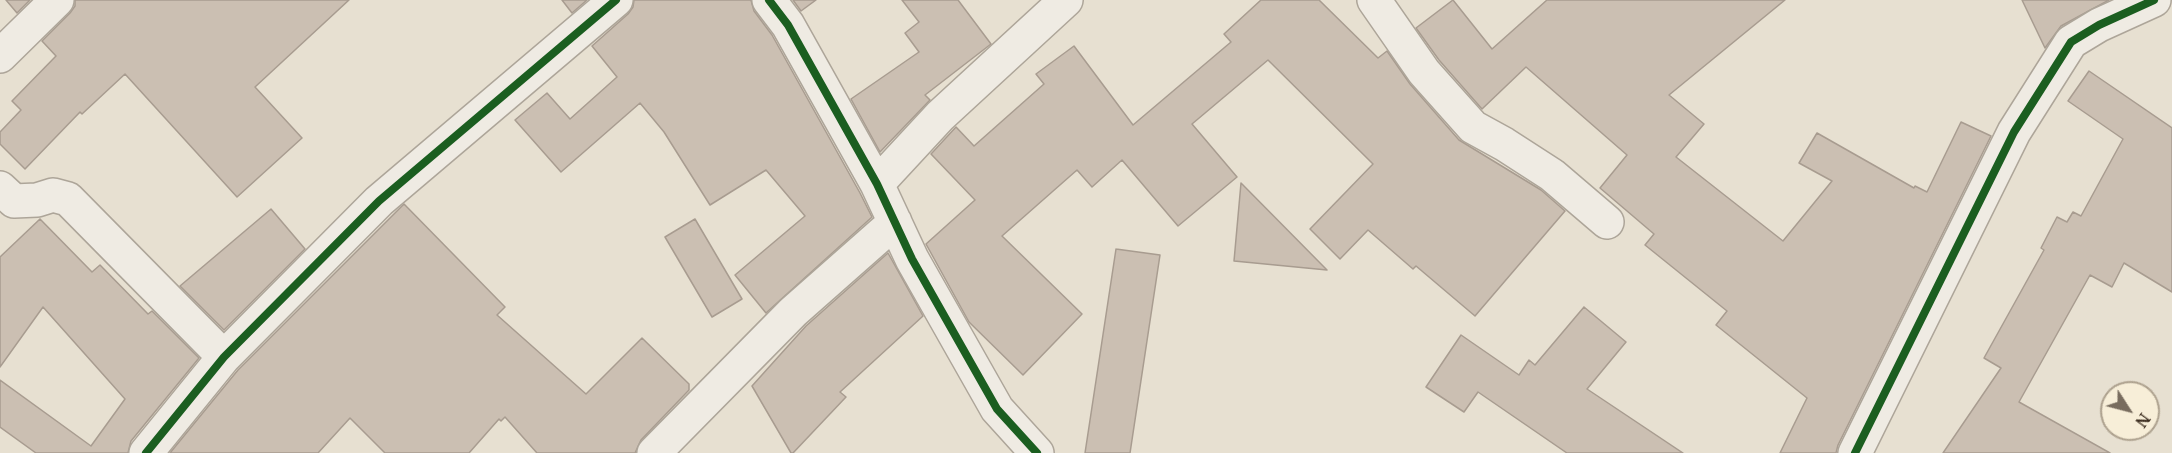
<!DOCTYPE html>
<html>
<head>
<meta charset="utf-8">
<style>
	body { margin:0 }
	#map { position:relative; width:2172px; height:453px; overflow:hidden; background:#e7e0d1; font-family:"Noto Serif",serif }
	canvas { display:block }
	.north { position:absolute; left:2100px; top:381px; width:60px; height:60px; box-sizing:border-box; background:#f7eed8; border:2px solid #ada18e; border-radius:50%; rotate:126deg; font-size:16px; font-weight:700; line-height:24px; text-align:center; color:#3d2e20 }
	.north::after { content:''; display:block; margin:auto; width:21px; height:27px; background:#786c5e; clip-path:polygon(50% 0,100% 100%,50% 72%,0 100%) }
</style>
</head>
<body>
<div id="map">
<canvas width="2172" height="453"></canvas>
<div class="north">N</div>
</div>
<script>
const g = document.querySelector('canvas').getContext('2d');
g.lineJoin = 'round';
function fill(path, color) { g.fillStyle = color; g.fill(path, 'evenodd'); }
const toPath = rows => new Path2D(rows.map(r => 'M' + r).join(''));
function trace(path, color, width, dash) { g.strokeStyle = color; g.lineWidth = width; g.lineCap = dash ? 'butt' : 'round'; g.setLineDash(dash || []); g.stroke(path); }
const building = toPath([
	[6,0,30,0,17,13,6,0],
	[75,0,349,0,255,87,302,138,237,197,125,74,82,114,80,112,25,169,0,144,0,132,21,110,12,101,56,56,42,41,70,13,75,6,75,0],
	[562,0,587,0,572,13,562,0],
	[634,0,751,0,754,11,772,35,860,193,872,217,766,313,735,275,805,216,766,170,710,205,664,132,640,103,561,172,515,120,547,93,570,119,617,77,592,46,628,14,633,7,634,0],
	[793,0,816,0,801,11,793,0],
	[902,0,958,0,991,44,925,95,930,100,880,152,851,99,919,52,905,33,919,22,902,0],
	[1261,0,1319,0,1378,58,1387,51,1410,84,1459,140,1541,190,1565,211,1475,316,1416,266,1413,269,1368,230,1340,259,1310,229,1373,164,1268,60,1192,124,1237,177,1178,226,1122,160,1092,187,1077,170,1002,236,1082,314,1023,375,969,322,926,244,975,200,931,154,956,127,974,146,1044,84,1036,74,1074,46,1133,125,1231,42,1224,34,1261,0],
	[1453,0,1492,49,1547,0,1785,0,1669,95,1704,124,1676,157,1783,241,1832,181,1799,163,1817,133,1914,188,1915,186,1927,192,1961,122,1991,136,1838,445,1836,453,1780,453,1807,398,1716,325,1727,311,1645,245,1654,234,1600,188,1627,155,1526,67,1482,109,1439,60,1416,28,1453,0],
	[2022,0,2109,0,2061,26,2045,48,2022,0],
	[2089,71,2172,128,2172,292,2124,263,2112,287,2090,275,2019,402,2110,453,1943,453,2001,368,1984,358,2044,250,2041,248,2057,217,2067,222,2073,212,2081,216,2123,139,2068,101,2089,71],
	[1241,183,1327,270,1234,261,1241,183],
	[404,204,505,307,497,315,586,394,642,338,689,384,689,390,641,440,635,453,537,453,505,417,501,421,499,419,469,453,385,453,350,418,318,453,170,453,238,370,404,204],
	[271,209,305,249,224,330,180,286,271,209],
	[40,219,92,272,100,265,148,314,152,311,199,358,131,441,128,453,36,453,0,427,0,380,91,446,125,399,43,307,0,367,0,257,40,219],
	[695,219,742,299,712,317,665,237,695,219],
	[1116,249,1160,255,1130,453,1085,453,1116,249],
	[888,253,923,316,840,392,846,397,793,453,791,453,752,386,806,326,888,253],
	[1584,307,1626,342,1587,389,1683,453,1567,453,1478,392,1464,412,1426,387,1461,335,1519,375,1529,360,1535,365,1584,307]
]);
const minor = toPath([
	[769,0,788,25,877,184,912,259,997,409,1037,453],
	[1374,0,1424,72,1473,127,1504,144,1552,175,1607,222],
	[0,56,57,0],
	[877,184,940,116,1066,0],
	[0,188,14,201,37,200,53,195,68,199,224,357],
	[146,453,224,357,379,201,616,0],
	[654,453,793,312,895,222],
	[1855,453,2014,132,2071,42,2099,25,2154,0]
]);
const cycleway = toPath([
	[769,0,788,25,877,184,912,259,997,409,1037,453],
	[146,453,224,357,379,201,616,0],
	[1855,453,2014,132,2071,42,2099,25,2154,0]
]);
fill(building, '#cbbfb2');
trace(building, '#a89c90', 1.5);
trace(minor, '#ada599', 36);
trace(minor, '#efebe3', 33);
trace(cycleway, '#1b5e20', 8);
</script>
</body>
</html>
